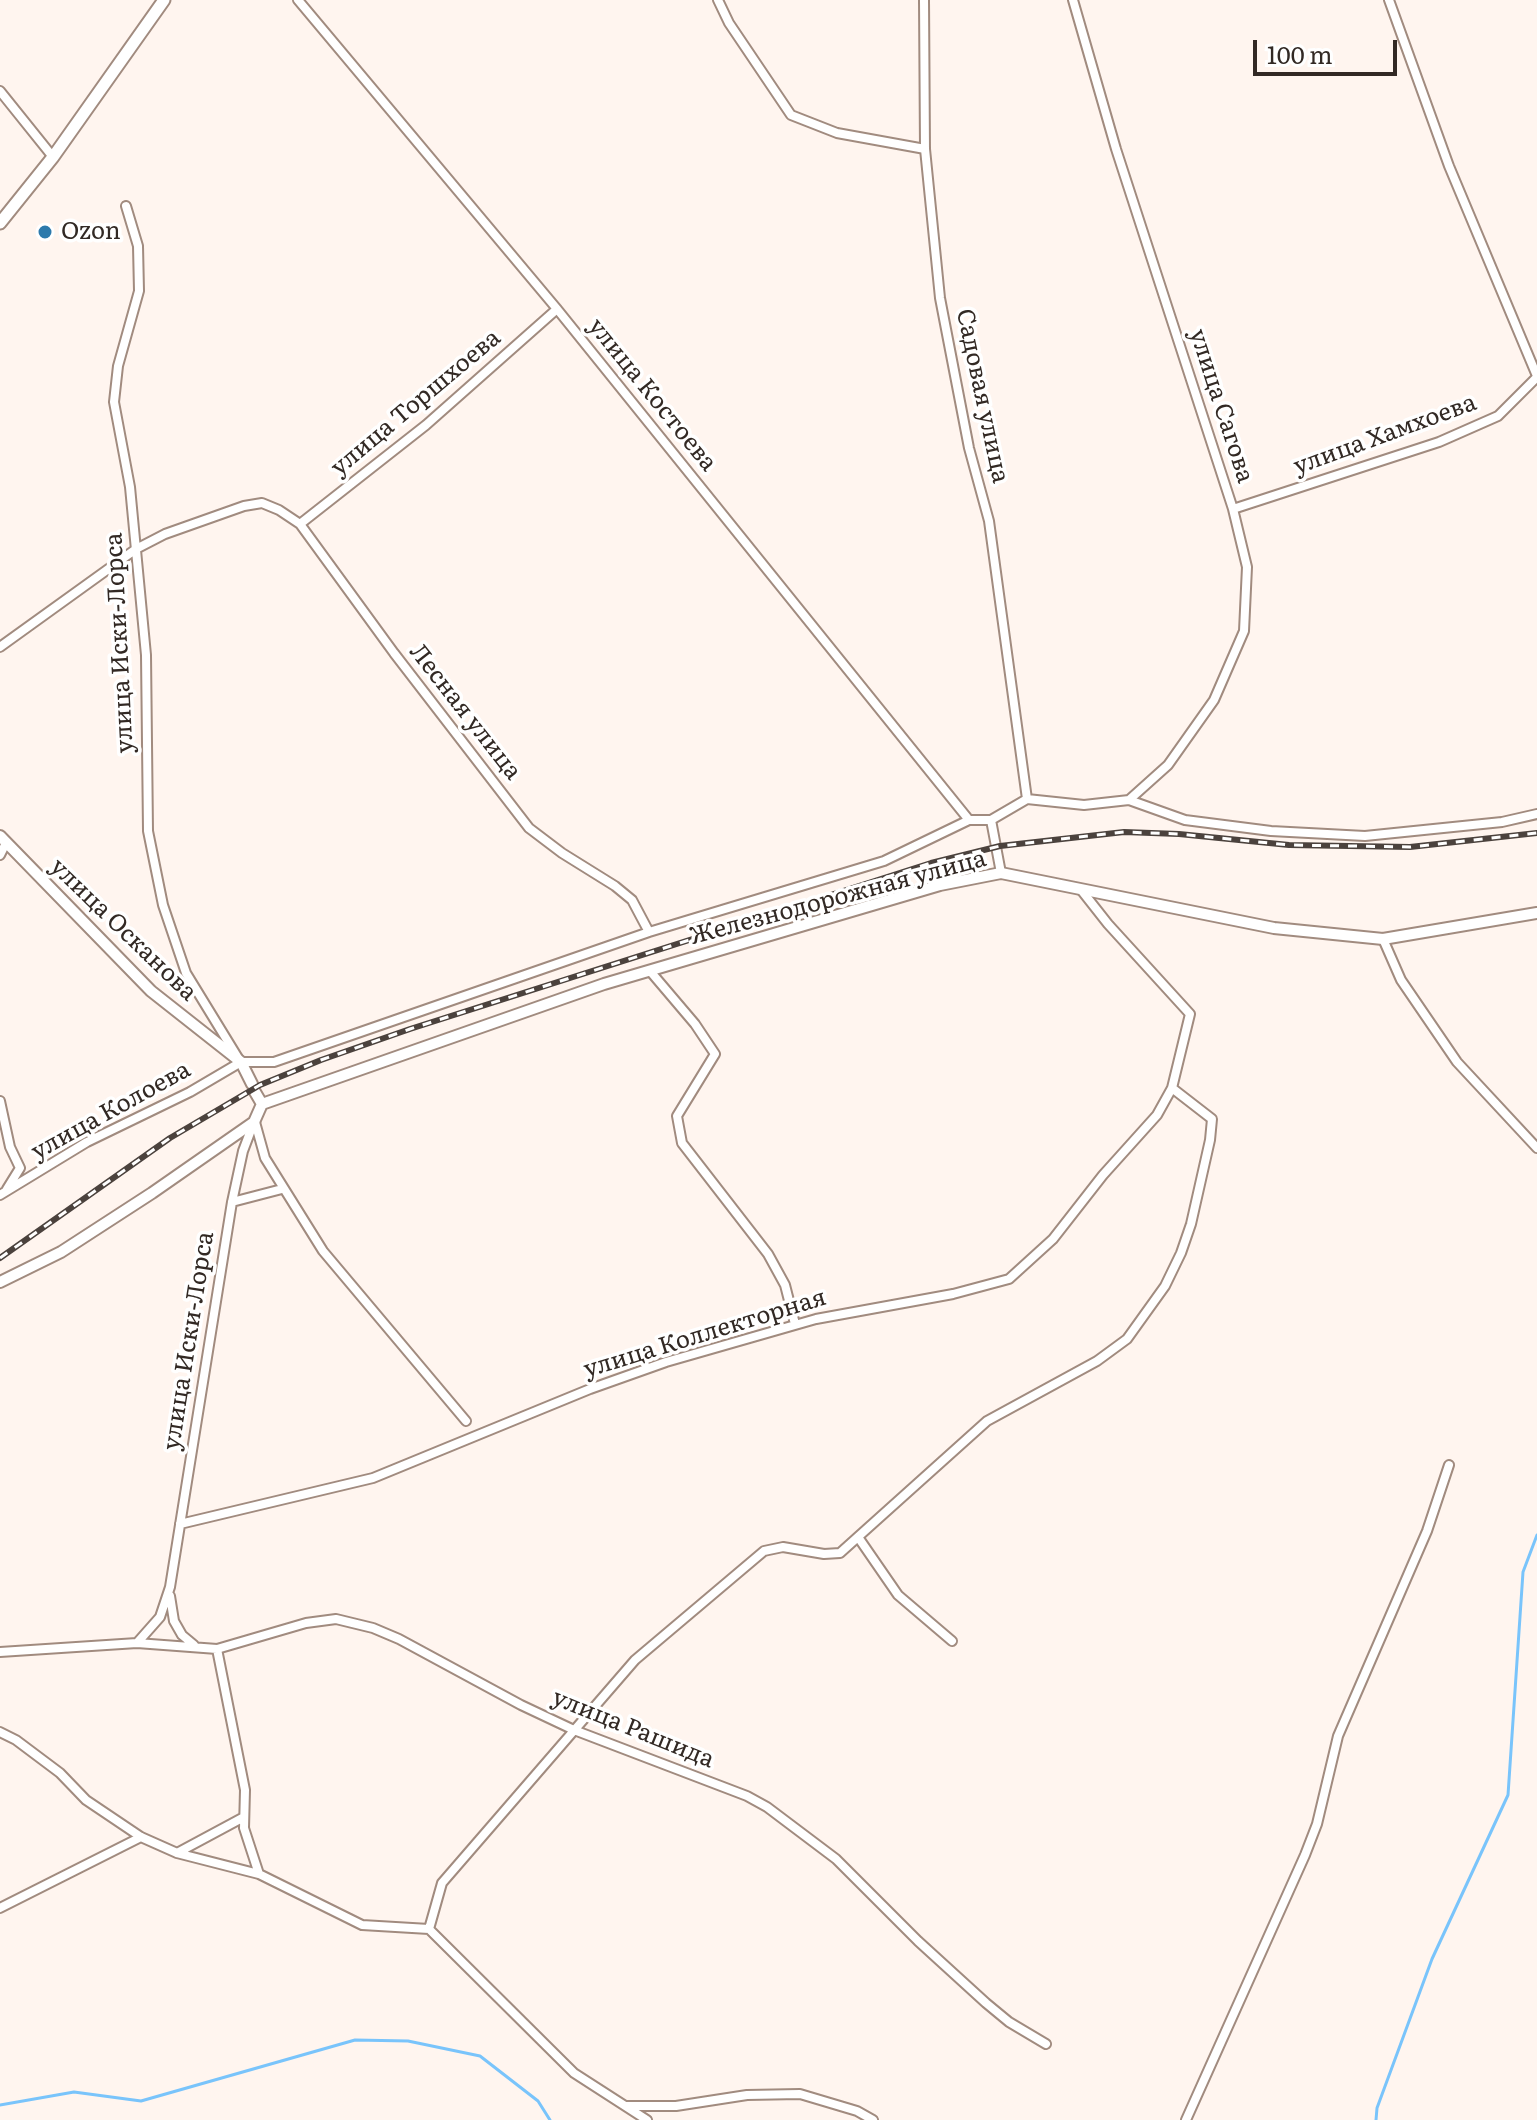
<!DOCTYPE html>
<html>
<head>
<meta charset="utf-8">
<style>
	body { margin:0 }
	#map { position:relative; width:1537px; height:2120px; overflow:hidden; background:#fff5ef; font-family:Literata,serif }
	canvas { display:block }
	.scale { position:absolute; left:1253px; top:40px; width:144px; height:36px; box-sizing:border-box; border:4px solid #322924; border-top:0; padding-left:10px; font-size:24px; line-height:28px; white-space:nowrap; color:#322924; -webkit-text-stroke:6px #fff; paint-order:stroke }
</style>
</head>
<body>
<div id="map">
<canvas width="1537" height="2120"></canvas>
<div class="scale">100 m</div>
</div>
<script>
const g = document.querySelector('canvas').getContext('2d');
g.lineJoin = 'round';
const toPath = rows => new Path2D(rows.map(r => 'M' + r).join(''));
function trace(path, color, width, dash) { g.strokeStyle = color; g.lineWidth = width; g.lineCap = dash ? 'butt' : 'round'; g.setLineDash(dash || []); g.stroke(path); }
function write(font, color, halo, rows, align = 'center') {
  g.font = font + ' Literata,serif'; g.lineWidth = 7; g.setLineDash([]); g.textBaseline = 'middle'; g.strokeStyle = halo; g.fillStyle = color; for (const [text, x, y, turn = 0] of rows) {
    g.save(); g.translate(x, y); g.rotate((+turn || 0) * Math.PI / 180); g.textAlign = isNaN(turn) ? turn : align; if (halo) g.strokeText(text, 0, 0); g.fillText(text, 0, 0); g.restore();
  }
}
const stream = toPath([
	[0,2105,74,2092,141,2101,355,2040,408,2041,480,2056,538,2101,550,2120],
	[1376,2120,1377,2108,1432,1959,1508,1795,1523,1572,1537,1535]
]);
const minor = toPath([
	[298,0,557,309,969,820],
	[718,0,729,23,791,115,837,133,925,149],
	[924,0,925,149,940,298,969,448,989,521,1027,799],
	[1073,0,1116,149,1233,509,1247,567,1244,631,1214,700,1168,765,1129,800],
	[1389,0,1449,166,1537,376],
	[0,91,53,157],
	[126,206,138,246,139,291,118,366,114,402,130,487,146,655,148,831,163,905,186,973,238,1058],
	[1233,509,1439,442,1498,416,1537,377],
	[300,524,426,425,557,309],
	[0,647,136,549,165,534,244,506,262,503,279,510,300,524,394,653,529,828,562,853,615,886,632,900,649,932],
	[991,820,1001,873],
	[0,855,6,843],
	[1383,939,1401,980,1457,1062,1537,1148],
	[650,971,695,1024,715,1054,677,1116,682,1143,768,1254,785,1285,795,1324],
	[0,1101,10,1147,20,1168,7,1189],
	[255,1122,265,1158,323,1251,466,1421],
	[0,1195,87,1142,190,1092,241,1062,274,1062,649,932,884,861,969,820,991,820,1027,799,1084,805,1129,800,1185,820,1271,831,1365,836,1502,822,1537,814],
	[232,1202,282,1189],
	[180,1524,373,1478,590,1389,666,1362,816,1319,953,1294,1009,1279,1053,1239,1103,1175,1157,1115,1172,1088,1190,1014,1108,924,1082,891],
	[858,1537,898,1595,952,1641],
	[170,1596,174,1621,182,1635,194,1645],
	[137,1643,217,1649,306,1623,336,1619,373,1628,399,1639,521,1705,574,1730,747,1796,767,1807,836,1859,918,1941,986,2003,1009,2022,1046,2044],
	[217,1649,245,1790,244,1828,259,1874],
	[0,1652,137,1643,160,1617,170,1587,232,1202,243,1151,254,1122],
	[0,1732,16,1740,60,1773,86,1800,141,1837,177,1853,259,1874,362,1925,429,1929,574,2073,647,2120],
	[177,1853,244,1817],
	[0,1908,141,1837],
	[429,1929,442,1883,635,1660,764,1551,783,1547,824,1554,840,1553,987,1421,1097,1361,1127,1339,1165,1286,1181,1253,1191,1224,1210,1140,1212,1119,1172,1088],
	[626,2106,676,2106,747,2095,800,2094,857,2111,873,2120],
	[1186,2120,1305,1855,1317,1824,1338,1736,1427,1531,1449,1465]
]);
const tertiary = toPath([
	[0,836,151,991,241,1062,252,1084],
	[255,1092,262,1104],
	[262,1104,604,984,940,885,1001,873,1274,928,1383,939,1537,913],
	[0,1282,61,1252,152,1193,254,1122,262,1104]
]);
const secondary = toPath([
	[0,223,53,157,164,0]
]);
const rail = toPath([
	[0,1258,170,1138,260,1085,321,1060,410,1029,931,863,1000,846,1124,832,1179,834,1289,845,1410,847,1537,833]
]);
const markers = [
	[45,232,8,"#2d7aac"]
];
const poiNames = [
	["Ozon",61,232]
];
const streetNames = [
	["улица Костоева",652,395,51],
	["Садовая улица",982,396,78],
	["улица Торшхоева",416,403,-40],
	["улица Сагова",1221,406,72],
	["улица Хамхоева",1385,435,-20],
	["улица Иски-Лорса",120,643,-93],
	["Лесная улица",465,712,52],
	["Железнодорожная улица",838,898,-15],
	["улица Осканова",123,930,44],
	["улица Колоева",111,1111,-29],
	["улица Коллекторная",705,1334,-17],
	["улица Иски-Лорса",189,1341,-81],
	["улица Рашида",633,1729,22]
];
trace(stream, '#79c4fb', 3);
trace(minor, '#a18b7f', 12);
trace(tertiary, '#a18b7f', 14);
trace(secondary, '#a18b7f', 15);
trace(minor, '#fff', 8);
trace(tertiary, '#fff', 10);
trace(secondary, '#fff', 11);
trace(rail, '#4b423d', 6);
trace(rail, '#fff', 3, [9]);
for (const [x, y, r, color] of markers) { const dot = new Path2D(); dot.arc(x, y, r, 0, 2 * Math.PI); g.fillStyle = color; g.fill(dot); trace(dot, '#fff', 3); }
write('24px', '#322924', '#fff', poiNames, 'left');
write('24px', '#322924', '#fff', streetNames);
</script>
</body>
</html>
